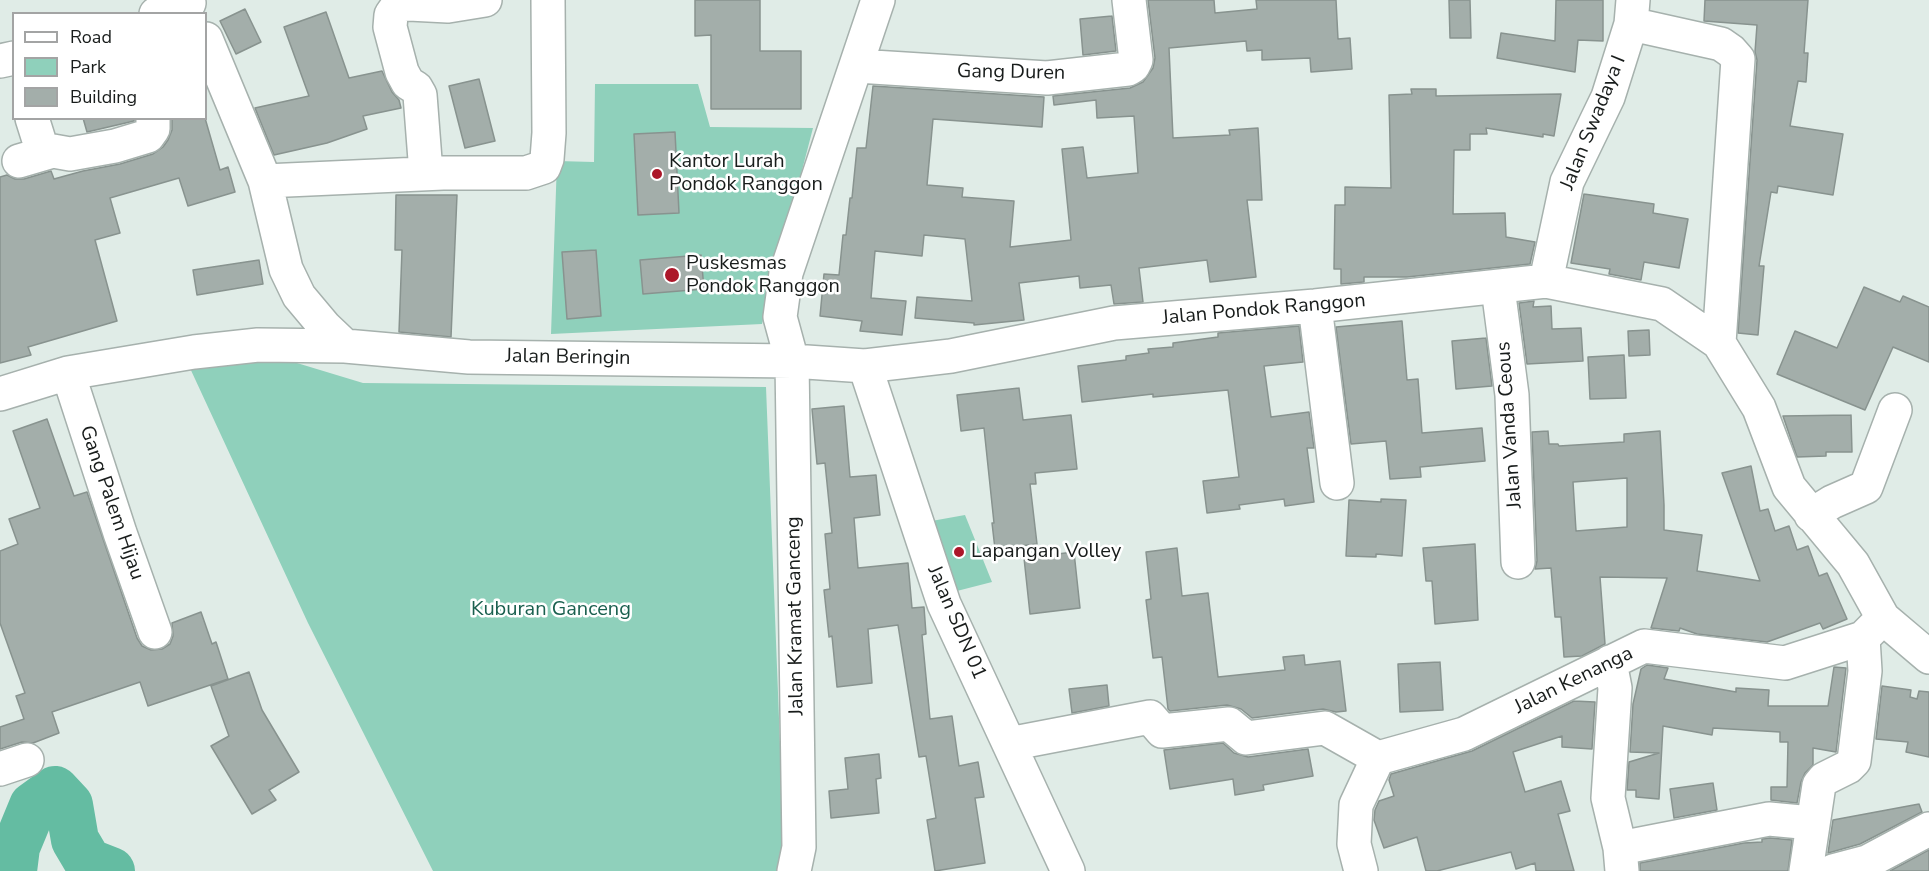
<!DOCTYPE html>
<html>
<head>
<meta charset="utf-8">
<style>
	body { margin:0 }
	#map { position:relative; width:1929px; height:871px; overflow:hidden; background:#e0ece7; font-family:"Nunito Sans",sans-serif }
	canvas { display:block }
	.legend { position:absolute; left:12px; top:12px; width:195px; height:108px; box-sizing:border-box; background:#fff; border:2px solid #a3a4a4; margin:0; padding:8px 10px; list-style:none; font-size:18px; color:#181c1b }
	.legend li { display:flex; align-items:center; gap:12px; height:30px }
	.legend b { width:30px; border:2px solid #a3a4a4 }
</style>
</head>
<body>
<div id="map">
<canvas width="1929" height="871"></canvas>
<ul class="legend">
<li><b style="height:8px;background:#fff"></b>Road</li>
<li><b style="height:16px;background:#8fd0bb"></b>Park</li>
<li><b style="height:16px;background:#a3aeaa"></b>Building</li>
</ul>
</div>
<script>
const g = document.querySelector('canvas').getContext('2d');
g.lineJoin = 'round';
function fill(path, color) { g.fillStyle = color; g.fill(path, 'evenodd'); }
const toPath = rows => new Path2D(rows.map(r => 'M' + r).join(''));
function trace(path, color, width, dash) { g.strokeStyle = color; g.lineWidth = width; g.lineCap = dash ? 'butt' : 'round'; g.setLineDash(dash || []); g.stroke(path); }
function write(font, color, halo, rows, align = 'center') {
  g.font = font + ' "Nunito Sans",sans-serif'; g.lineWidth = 5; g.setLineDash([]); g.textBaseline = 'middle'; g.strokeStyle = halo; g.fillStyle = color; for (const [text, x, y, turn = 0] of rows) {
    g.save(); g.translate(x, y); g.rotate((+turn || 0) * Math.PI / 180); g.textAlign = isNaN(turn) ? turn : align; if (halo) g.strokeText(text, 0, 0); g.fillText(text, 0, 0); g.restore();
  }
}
const green = toPath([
	[595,84,698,84,710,127,813,128,762,324,551,334,557,161,594,162],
	[287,360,363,383,766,387,785,871,433,871,308,623,189,366],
	[965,515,992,582,953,592,926,522]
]);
const river = toPath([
	[13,871,16,847,33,806,55,790,69,805,75,840,88,862,111,871]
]);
const building = toPath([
	[695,0,760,0,760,51,801,51,801,109,711,109,711,35,695,36,695,0],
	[1148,0,1214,0,1215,13,1257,9,1256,0,1336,0,1338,39,1350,38,1352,69,1311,72,1310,58,1262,60,1262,50,1247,51,1246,41,1169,48,1173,138,1230,135,1229,130,1258,128,1262,200,1247,200,1256,277,1210,282,1207,260,1139,268,1143,302,1114,304,1111,285,1080,288,1079,276,1019,283,1024,320,974,325,974,323,915,318,917,297,972,301,965,239,924,235,922,256,875,251,871,298,906,301,902,335,860,331,862,321,820,316,824,274,839,275,843,235,846,235,850,198,852,198,857,148,866,148,873,86,1044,97,1042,127,933,119,927,185,963,188,962,197,1014,201,1010,247,1071,240,1062,149,1083,147,1087,178,1138,173,1134,116,1097,118,1096,100,1054,105,1053,96,1130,88,1143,82,1153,68,1155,58,1148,0],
	[1449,0,1470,0,1471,38,1450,38,1449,0],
	[1556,0,1603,0,1603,41,1578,40,1575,72,1497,58,1501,33,1555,41,1556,0],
	[1705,0,1808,0,1804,53,1808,53,1806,82,1798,81,1790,126,1843,134,1833,195,1778,186,1777,193,1771,192,1759,266,1764,266,1758,335,1738,333,1757,60,1755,52,1757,25,1704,21,1705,0],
	[245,9,261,42,236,54,220,21,245,9],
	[326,12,349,78,382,71,392,92,399,100,401,108,363,116,367,129,327,143,274,155,255,108,309,96,284,27,326,12],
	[1112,16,1116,51,1083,55,1080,19,1112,16],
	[479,79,495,141,465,148,449,86,479,79],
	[1411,89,1436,89,1436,96,1561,94,1554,136,1543,134,1543,137,1486,128,1487,134,1470,134,1470,150,1454,150,1453,214,1505,213,1506,237,1535,242,1530,264,1407,277,1364,277,1364,282,1341,284,1341,269,1334,269,1335,205,1345,205,1345,187,1391,188,1389,95,1412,94,1411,89],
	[83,118,134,118,134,121,87,132,83,118],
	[172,118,205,118,220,170,228,167,235,192,188,206,179,178,110,198,120,233,95,240,117,321,28,347,31,355,0,363,0,177,7,175,15,179,24,179,51,171,54,179,83,171,120,164,153,154,163,147,168,140,172,130,172,118],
	[675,132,679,213,638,215,634,134,675,132],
	[1584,194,1654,204,1653,213,1688,219,1679,268,1644,262,1641,280,1609,274,1610,269,1571,263,1584,194],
	[396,195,457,195,451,337,399,332,402,250,395,250,396,195],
	[596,250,601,316,567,319,562,252,596,250],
	[701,255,704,289,643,294,640,260,701,255],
	[259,260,263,284,197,295,193,270,259,260],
	[1864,287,1900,302,1903,296,1929,307,1929,362,1893,347,1865,410,1777,374,1795,331,1837,348,1864,287],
	[1534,301,1533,307,1551,306,1552,329,1581,328,1583,361,1527,364,1519,303,1534,301],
	[1402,321,1407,380,1418,379,1422,433,1482,428,1485,461,1420,467,1421,477,1390,479,1386,441,1351,444,1336,327,1402,321],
	[1299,326,1303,362,1264,366,1271,417,1309,412,1314,448,1307,448,1314,502,1285,506,1284,499,1239,505,1240,509,1207,513,1203,481,1239,477,1228,390,1153,397,1153,394,1082,402,1078,366,1126,360,1126,356,1149,353,1148,349,1173,347,1173,343,1218,337,1218,333,1299,326],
	[1649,330,1650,355,1629,356,1628,331,1649,330],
	[1486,338,1492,386,1456,389,1452,341,1486,338],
	[1624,355,1626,398,1590,399,1588,357,1624,355],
	[1019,388,1023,420,1071,415,1077,469,1035,473,1036,484,1030,484,1037,544,995,549,992,523,994,523,984,428,961,431,957,395,1019,388],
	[844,406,850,477,876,475,880,515,854,518,858,568,908,563,912,608,924,607,926,634,922,635,930,719,952,716,959,766,978,762,984,797,975,798,985,863,935,871,927,820,936,818,926,756,919,757,898,625,868,629,872,683,837,687,832,636,829,637,824,590,830,589,825,534,832,533,825,463,817,464,812,409,844,406],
	[1851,415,1852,452,1826,452,1826,456,1797,457,1783,416,1851,415],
	[47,419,74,496,87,492,137,638,142,646,151,650,162,649,170,644,173,636,172,623,201,612,212,644,216,642,228,679,148,706,140,682,52,712,59,733,33,743,22,742,0,749,0,727,24,719,16,696,25,693,0,623,0,551,18,544,9,519,40,508,13,431,47,419],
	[1548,431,1549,444,1558,444,1559,446,1624,442,1624,434,1660,431,1664,505,1664,530,1702,535,1697,571,1760,581,1722,473,1751,466,1760,511,1768,509,1775,531,1789,526,1797,550,1808,546,1819,576,1827,573,1847,619,1823,629,1820,623,1767,642,1697,634,1680,628,1679,631,1651,628,1667,578,1600,577,1605,644,1582,656,1564,657,1561,617,1555,617,1551,568,1535,569,1537,561,1532,432,1548,431],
	[1627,478,1627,527,1576,531,1573,482,1627,478],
	[1381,499,1406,500,1402,556,1376,554,1376,557,1346,556,1349,500,1381,502,1381,499],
	[1475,544,1478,620,1435,624,1432,581,1426,581,1423,548,1475,544],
	[1177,548,1182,596,1208,593,1218,677,1285,670,1283,657,1304,655,1305,665,1340,661,1346,711,1336,712,1323,709,1252,718,1241,709,1227,705,1170,711,1168,709,1162,657,1153,658,1146,600,1151,599,1146,552,1177,548],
	[1074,552,1080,608,1030,614,1024,558,1074,552],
	[1440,662,1443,710,1400,712,1398,664,1440,662],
	[1647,665,1668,668,1664,679,1736,692,1736,688,1769,690,1768,706,1828,706,1834,667,1846,668,1836,752,1813,748,1813,765,1805,773,1801,782,1797,803,1771,800,1771,787,1787,787,1788,742,1780,742,1780,732,1713,728,1712,735,1663,726,1659,799,1636,797,1636,790,1627,790,1629,762,1659,753,1630,752,1633,704,1641,669,1647,665],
	[249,672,262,710,299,772,269,790,276,800,252,814,211,746,229,736,211,686,249,672],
	[1107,685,1109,706,1072,713,1069,689,1107,685],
	[1882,686,1911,690,1910,697,1917,699,1919,691,1929,692,1929,757,1906,752,1908,742,1876,739,1882,686],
	[1574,701,1595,702,1592,749,1562,747,1562,736,1513,752,1525,792,1561,781,1570,811,1558,814,1574,871,1536,871,1535,863,1516,869,1511,852,1437,871,1426,871,1417,837,1384,848,1374,820,1375,810,1379,801,1394,796,1389,780,1391,774,1472,751,1574,701],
	[1223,743,1234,753,1248,757,1308,749,1313,776,1263,785,1264,790,1235,795,1233,779,1170,789,1164,750,1223,743],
	[879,754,881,778,876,779,879,813,831,818,829,791,848,789,845,758,879,754],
	[1713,783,1717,810,1674,818,1670,789,1713,783],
	[1919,804,1922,812,1860,844,1828,853,1833,820,1919,804],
	[1770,838,1792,840,1788,871,1640,871,1640,863,1744,843,1762,842,1762,839,1770,838],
	[1929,850,1929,871,1890,871,1929,850]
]);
const minor = toPath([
	[156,14,189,3],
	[1631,24,1721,44,1731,51,1738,59,1719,343],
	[206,39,265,181,286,269,299,296,325,327,345,346],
	[0,61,14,58],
	[857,66,1047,78,1128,69,1133,66,1136,60,1129,0],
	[32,118,43,153],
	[19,161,53,151,70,154,115,146,148,136,153,129,153,118],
	[426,173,420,95,416,88,408,83,402,72,390,27,391,15,398,5,409,4,448,6,485,0],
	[265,181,443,173,526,173,544,167,547,159,549,133,548,0],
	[1546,281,1567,182,1608,97,1631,24,1633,0],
	[1498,288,1512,395,1518,562],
	[1315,306,1337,483],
	[865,366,944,604,1068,871],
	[68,373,120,533,155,632],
	[0,394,68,373,194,352,258,345,345,346,469,357,792,361,865,366,951,356,1114,323,1315,306,1546,281,1662,304,1719,343,1759,408,1789,487,1853,564,1883,618,1929,657],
	[1811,515,1832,502,1866,487,1895,410],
	[1610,662,1615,688,1608,798,1620,848,1622,871],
	[1009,744,1150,717,1162,731,1229,724,1246,738,1325,728,1378,758],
	[0,769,27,760],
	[1620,848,1769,819,1812,823],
	[794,871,799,847,792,361,780,317,786,273,878,0],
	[1361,871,1354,844,1356,805,1378,758,1464,734,1644,646,1785,663,1863,638,1883,618],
	[1806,871,1819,785,1824,779,1848,767,1854,761,1865,671,1863,638],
	[1833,871,1867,862,1929,829]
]);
const markers = [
	[657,174,6,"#ac1729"],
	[672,275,8,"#ac1729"],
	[959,552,6,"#ac1729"]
];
const streetNames = [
	["Gang Duren",1011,73,1],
	["Jalan Swadaya I",1594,123,-68],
	["Jalan Pondok Ranggon",1264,310,-5],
	["Jalan Beringin",568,358,1],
	["Jalan Vanda Ceous",1510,425,-94],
	["Gang Palem Hijau",111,503,71],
	["Jalan Kramat Ganceng",796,616,-91],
	["Jalan SDN 01",956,623,67],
	["Jalan Kenanga",1574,681,-26]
];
const poiNames = [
	["Kantor Lurah",669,162],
	["Pondok Ranggon",669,185],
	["Puskesmas",686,264],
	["Pondok Ranggon",686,287],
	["Lapangan Volley",971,552]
];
const parkNames = [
	["Kuburan Ganceng",551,610]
];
fill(green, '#8fd0bb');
trace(river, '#64bca2', 48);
fill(building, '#a3aeaa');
trace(building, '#88938f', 1.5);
trace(minor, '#a6b1ad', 36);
trace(minor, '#fff', 33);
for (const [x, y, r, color] of markers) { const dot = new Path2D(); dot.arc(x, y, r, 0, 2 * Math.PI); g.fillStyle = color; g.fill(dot); trace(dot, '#fff', 2); }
write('20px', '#181c1b', '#fff', streetNames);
write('20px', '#181c1b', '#fff', poiNames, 'left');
write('20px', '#195f4e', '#fff', parkNames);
</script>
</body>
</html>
